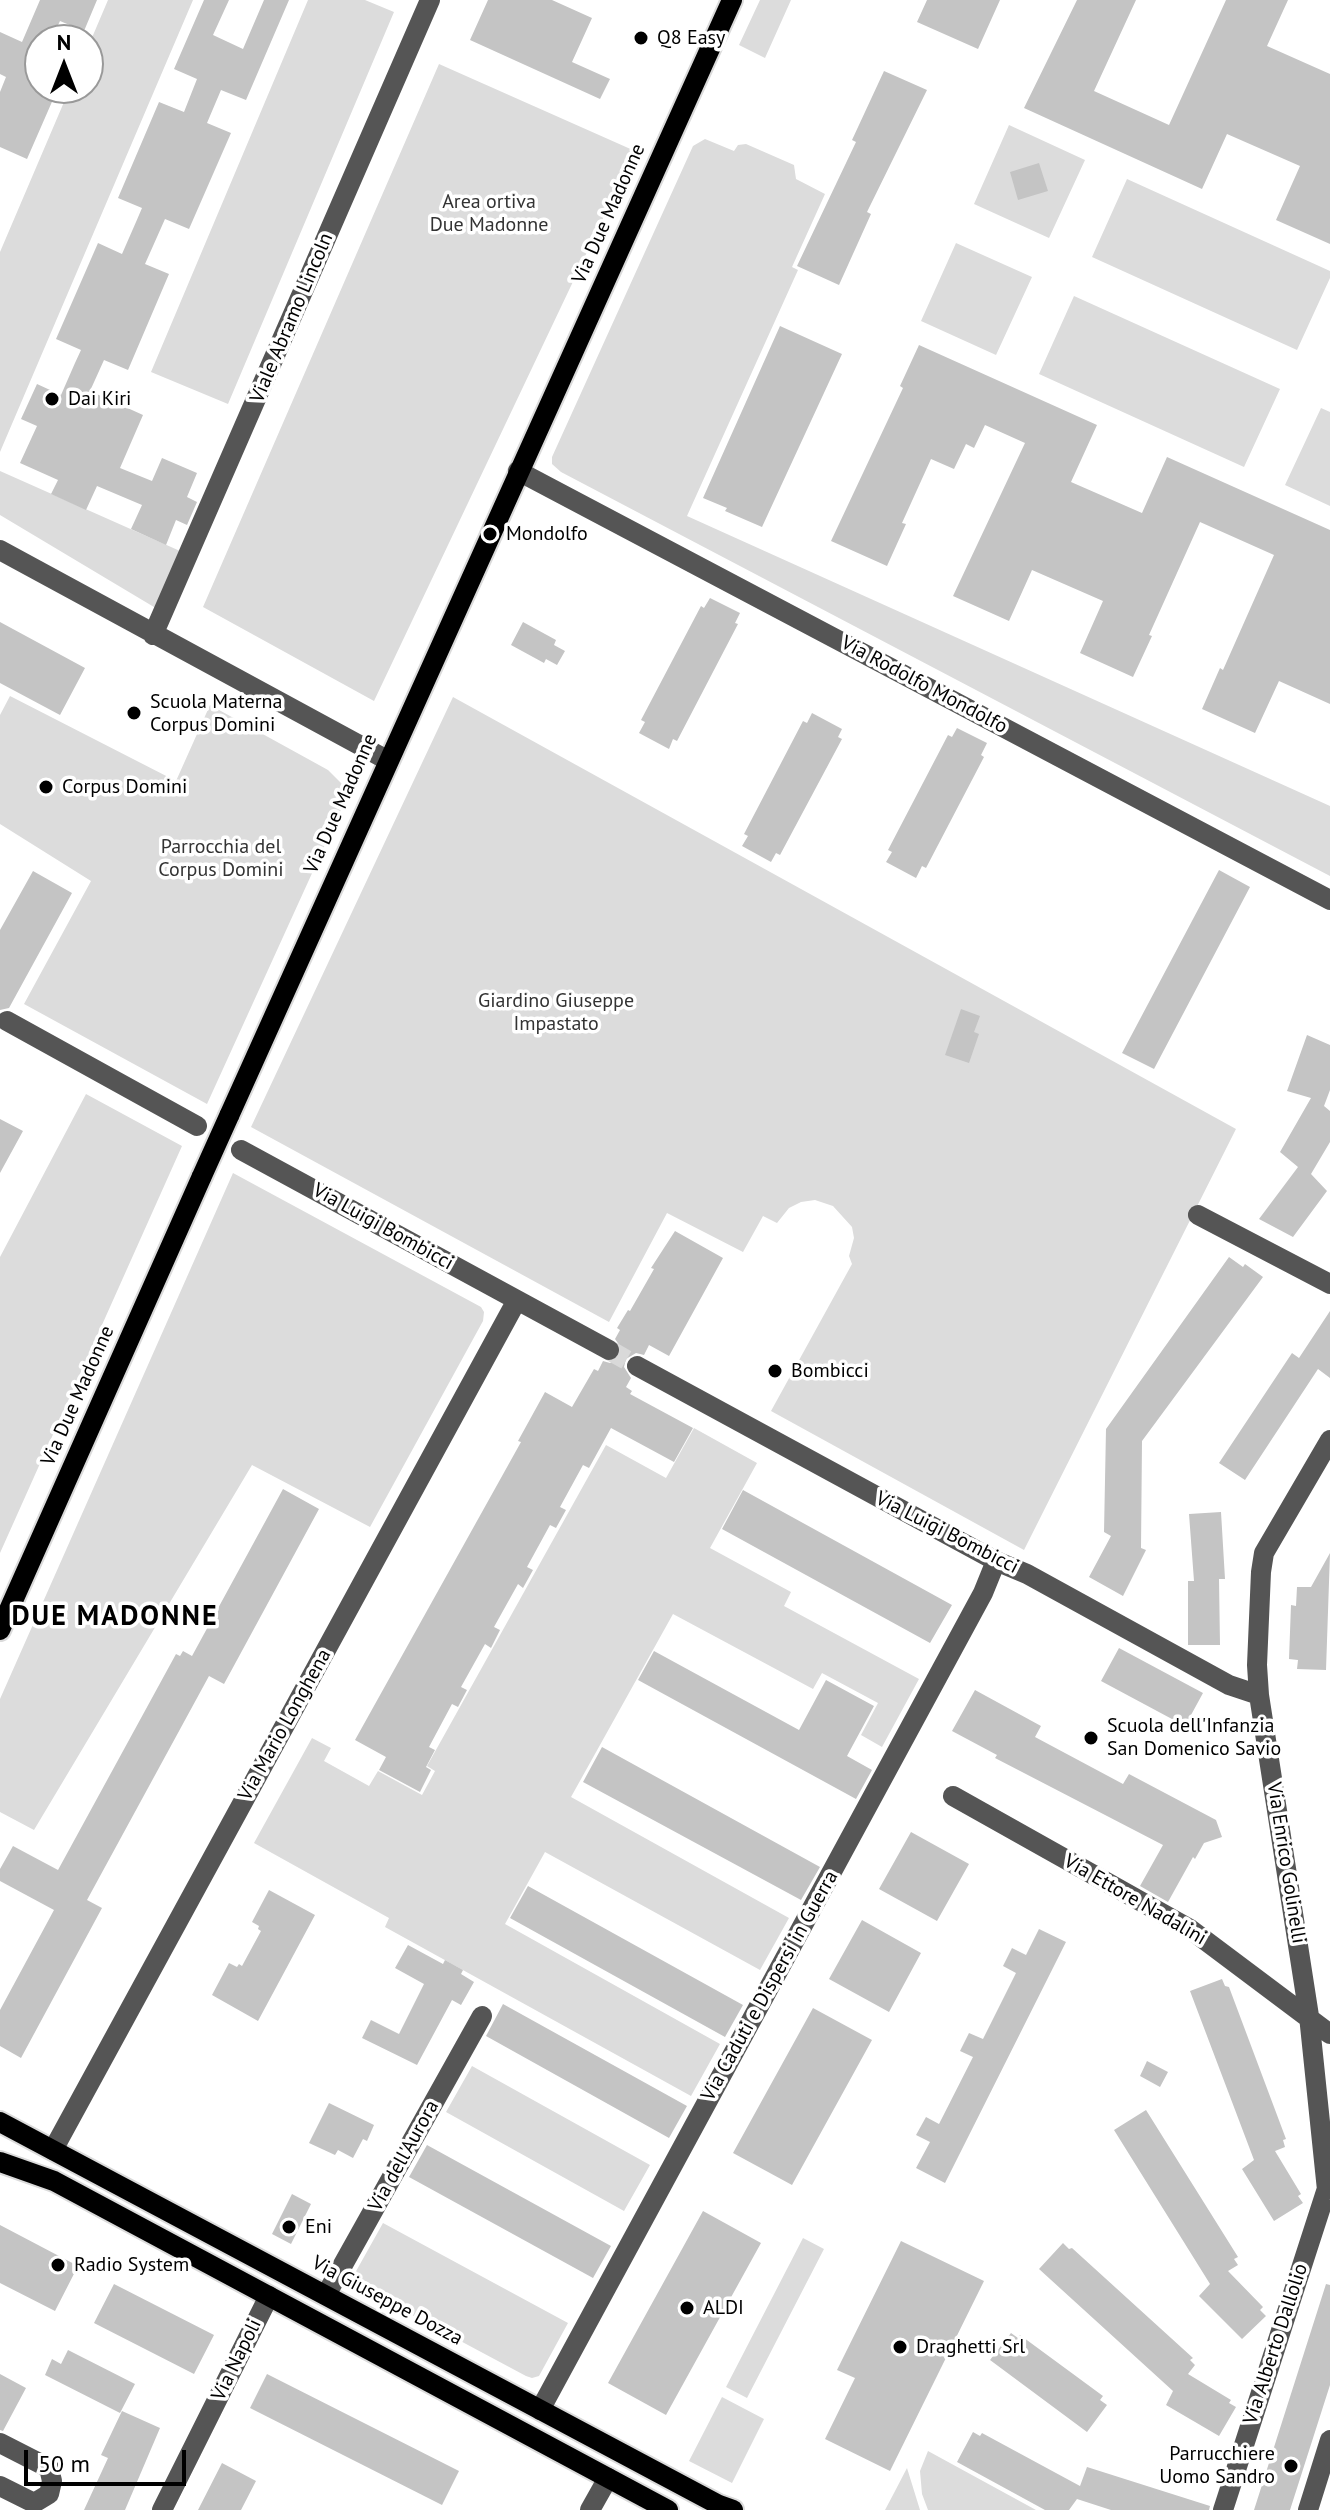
<!DOCTYPE html>
<html>
<head>
<meta charset="utf-8">
<style>
	body { margin:0 }
	#map { position:relative; width:1330px; height:2510px; overflow:hidden; background:#fff; font-family:"PT Sans",sans-serif }
	canvas { display:block }
	.north { position:absolute; left:24px; top:24px; width:80px; height:80px; box-sizing:border-box; background:#fff; border:2px solid #999; border-radius:50%; rotate:0deg; font-size:22px; font-weight:700; line-height:32px; text-align:center; color:#000 }
	.north::after { content:''; display:block; margin:auto; width:28px; height:36px; background:#000; clip-path:polygon(50% 0,100% 100%,50% 72%,0 100%) }
	.scale { position:absolute; left:24px; top:2450px; width:162px; height:36px; box-sizing:border-box; border:4px solid #000; border-top:0; padding-left:10px; font-size:24px; line-height:28px; white-space:nowrap; color:#000; -webkit-text-stroke:6px #fff; paint-order:stroke }
</style>
</head>
<body>
<div id="map">
<canvas width="1330" height="2510"></canvas>
<div class="north">N</div>
<div class="scale">50 m</div>
</div>
<script>
const g = document.querySelector('canvas').getContext('2d');
g.lineJoin = 'round';
function fill(path, color) { g.fillStyle = color; g.fill(path, 'evenodd'); }
const toPath = rows => new Path2D(rows.map(r => 'M' + r).join(''));
function trace(path, color, width, dash) { g.strokeStyle = color; g.lineWidth = width; g.lineCap = dash ? 'butt' : 'round'; g.setLineDash(dash || []); g.stroke(path); }
function write(font, color, halo, rows, align = 'center') {
  g.font = font + ' "PT Sans",sans-serif'; g.lineWidth = 7; g.setLineDash([]); g.textBaseline = 'middle'; g.strokeStyle = halo; g.fillStyle = color; for (const [text, x, y, turn = 0] of rows) {
    g.save(); g.translate(x, y); g.rotate((+turn || 0) * Math.PI / 180); g.textAlign = isNaN(turn) ? turn : align; if (halo) g.strokeText(text, 0, 0); g.fillText(text, 0, 0); g.restore();
  }
}
const green = toPath([
	[108,0,193,0,0,452,0,252,70,88,88,88,88,47],
	[308,0,365,0,394,12,228,404,151,372],
	[760,0,791,0,765,58,739,45],
	[439,64,635,151,374,701,203,607],
	[1009,125,1085,160,1049,238,974,204],
	[705,139,734,151,738,145,746,144,794,165,796,179,825,194,792,267,798,270,687,516,1330,806,1330,876,561,472,552,464,552,457,693,146],
	[1127,179,1330,271,1330,278,1297,350,1092,257],
	[956,243,1032,277,996,355,921,321],
	[1074,296,1280,389,1244,467,1039,374],
	[1321,408,1330,412,1330,506,1285,485],
	[0,471,189,555,164,613,0,515],
	[10,696,176,781,210,705,328,770,344,786,344,803,207,1104,24,1004,91,881,0,824,0,715],
	[453,697,1236,1129,1024,1550,771,1411,852,1264,849,1256,854,1238,852,1227,833,1206,815,1200,801,1202,789,1208,777,1223,763,1216,743,1252,667,1213,609,1322,251,1127],
	[86,1094,182,1146,0,1553,0,1257],
	[233,1173,481,1307,484,1312,483,1321,370,1527,252,1465,34,1830,0,1812,0,1699],
	[694,1428,757,1463,710,1548,791,1592,784,1606,919,1679,882,1747,861,1735,878,1703,822,1673,813,1689,673,1614,571,1797,789,1918,760,1970,545,1852,505,1924,720,2044,691,2096,385,1927,389,1918,254,1843,312,1738,331,1748,324,1761,369,1786,378,1771,422,1795,435,1771,427,1766,606,1445,666,1478],
	[472,2066,650,2165,624,2211,446,2112],
	[383,2223,568,2323,539,2376,532,2378,526,2376,350,2282],
	[803,2238,824,2249,747,2398,726,2387],
	[722,2397,764,2419,732,2483,689,2461],
	[928,2451,1036,2510,928,2510,922,2494,920,2471],
	[907,2468,920,2510,885,2510,894,2493]
]);
const building = toPath([
	[40,0,97,0,84,31,60,21,51,40,40,40,40,88,58,88,27,159,0,147,0,92,6,77,0,74,0,32,22,42],
	[204,0,229,0,213,35,243,49,264,0,289,0,246,100,221,90,207,123,231,133,189,229,165,219,145,264,169,274,128,370,104,360,90,391,143,415,120,468,152,481,162,458,197,473,187,497,197,502,187,525,176,520,166,545,131,529,142,505,97,486,86,510,51,494,58,480,20,463,37,426,21,419,37,384,61,395,75,363,81,350,56,339,98,243,122,254,136,222,142,208,118,198,159,102,184,112,197,79,174,69],
	[488,0,552,0,592,18,572,62,610,79,600,99,470,40],
	[927,0,1000,0,978,49,917,22],
	[1077,0,1136,0,1094,91,1169,125,1226,0,1288,0,1267,46,1330,74,1330,244,1276,220,1300,166,1227,134,1202,189,1024,108],
	[884,71,927,90,867,212,871,214,839,285,797,266,856,142,852,140],
	[1039,163,1048,191,1018,200,1010,172],
	[780,326,842,354,762,527,725,511,727,508,703,498],
	[919,345,1097,425,1071,482,1142,513,1167,457,1330,530,1330,704,1279,681,1255,733,1202,709,1220,668,1223,670,1274,555,1200,522,1149,635,1152,636,1133,677,1080,653,1103,601,1032,570,1009,621,953,596,1025,443,985,425,974,448,966,444,954,469,931,459,902,523,906,524,887,566,831,541,903,388,900,386],
	[710,598,740,613,735,623,738,624,677,741,673,739,669,749,639,733,645,722,641,720,701,606,704,608],
	[0,622,85,668,60,715,0,683],
	[523,622,556,640,554,645,565,651,557,665,546,659,544,663,511,645],
	[812,713,842,729,838,737,842,739,780,855,776,853,771,862,742,846,748,836,744,834,803,721,807,723],
	[957,728,987,743,981,755,984,757,926,868,922,866,916,878,886,862,892,852,888,850,948,735,952,737],
	[1219,870,1250,887,1154,1069,1122,1053],
	[33,871,72,893,9,1008,0,1010,0,930],
	[961,1009,980,1016,974,1032,979,1034,969,1063,945,1055],
	[1307,1035,1330,1045,1330,1090,1324,1106,1330,1111,1330,1142,1311,1174,1327,1191,1293,1237,1259,1219,1298,1167,1280,1152,1311,1098,1287,1091],
	[0,1119,23,1131,0,1173],
	[675,1231,723,1258,669,1356,649,1345,644,1355,636,1353,626,1359,624,1367,631,1378,626,1387,632,1391,630,1394,693,1428,674,1462,611,1428,589,1468,583,1465,560,1507,566,1510,556,1528,550,1525,527,1567,533,1570,523,1588,518,1584,494,1627,500,1630,491,1648,485,1644,461,1687,467,1690,458,1707,452,1704,429,1747,435,1750,426,1767,431,1770,420,1792,379,1770,386,1757,355,1740,521,1442,518,1441,545,1392,572,1407,594,1369,598,1371,603,1361,610,1363,620,1357,622,1349,615,1339,620,1330,617,1328,628,1310,630,1311,654,1269,651,1268],
	[1229,1257,1243,1267,1245,1264,1263,1277,1142,1441,1141,1548,1146,1550,1123,1596,1089,1577,1111,1536,1104,1532,1106,1429],
	[1330,1311,1330,1378,1318,1369,1245,1480,1219,1463,1292,1353,1299,1358],
	[283,1489,319,1509,224,1684,209,1676,87,1900,102,1908,21,2058,0,2046,0,2010,54,1910,0,1881,0,1869,13,1846,58,1870,176,1654,180,1656,183,1651,192,1656],
	[743,1490,952,1605,930,1643,722,1529],
	[1221,1512,1225,1579,1219,1579,1220,1645,1188,1645,1188,1581,1194,1581,1189,1514],
	[1330,1553,1326,1670,1297,1669,1298,1660,1289,1659,1291,1605,1296,1606,1297,1587,1311,1587],
	[1119,1648,1203,1693,1185,1726,1101,1681],
	[654,1651,799,1730,826,1680,874,1706,847,1756,872,1770,856,1799,638,1680],
	[975,1690,1041,1726,1035,1737,1123,1784,1129,1774,1216,1820,1222,1837,1204,1843,1195,1859,1193,1857,1168,1902,1140,1886,1163,1845,995,1758,997,1755,952,1731],
	[602,1747,820,1867,801,1900,583,1782],
	[911,1832,969,1864,937,1921,879,1889],
	[528,1886,743,2005,725,2037,510,1918],
	[269,1890,315,1915,258,2021,212,1995,229,1963,237,1967,239,1964,242,1966,261,1931,258,1929,259,1926,252,1922],
	[862,1920,921,1953,889,2012,829,1979],
	[1039,1929,1066,1942,945,2183,916,2168,930,2142,916,2135,926,2117,939,2124,973,2057,960,2051,969,2033,983,2039,1016,1973,1003,1966,1012,1948,1026,1955],
	[408,1945,443,1964,445,1960,463,1970,461,1974,474,1982,461,2005,452,2000,417,2065,362,2038,371,2020,399,2034,424,1984,395,1968],
	[1222,1979,1225,1986,1229,1987,1286,2139,1283,2140,1285,2147,1275,2151,1301,2194,1298,2196,1303,2203,1274,2221,1242,2169,1254,2160,1190,1991],
	[503,2004,687,2106,669,2138,486,2036],
	[813,2008,872,2040,792,2185,733,2153],
	[1147,2061,1168,2072,1160,2087,1140,2076],
	[329,2103,374,2125,367,2141,363,2139,353,2158,338,2150,335,2155,309,2143],
	[1146,2110,1238,2257,1234,2259,1238,2265,1228,2271,1263,2307,1260,2310,1266,2316,1242,2339,1199,2296,1210,2284,1114,2130],
	[427,2145,611,2246,593,2278,409,2177],
	[292,2194,311,2204,291,2244,272,2234],
	[703,2211,761,2243,666,2415,608,2383],
	[0,2225,78,2266,55,2311,0,2283],
	[901,2241,984,2281,890,2471,825,2439,855,2378,837,2370],
	[1063,2243,1069,2249,1072,2248,1193,2358,1190,2360,1195,2365,1188,2374,1231,2400,1229,2403,1236,2407,1219,2436,1166,2405,1173,2391,1039,2269],
	[114,2284,214,2335,194,2374,94,2323],
	[1326,2284,1330,2285,1330,2385,1290,2510,1254,2510],
	[1011,2333,1018,2338,1020,2335,1103,2396,1100,2400,1107,2405,1087,2432,990,2360],
	[68,2350,135,2384,120,2413,45,2375,52,2359,61,2364],
	[0,2374,26,2388,3,2431,0,2430],
	[267,2374,459,2471,442,2505,250,2408],
	[122,2411,160,2428,125,2510,84,2510,108,2458,101,2455],
	[973,2432,980,2436,982,2433,1080,2486,1087,2467,1210,2506,1209,2510,1111,2510,1077,2499,1069,2510,1045,2510,957,2462],
	[222,2463,256,2481,241,2510,198,2510]
]);
const minorTunnel = toPath([
	[609,1350,637,1366]
]);
const minor = toPath([
	[518,471,1330,900],
	[0,550,387,760],
	[153,635,430,0],
	[7,1021,197,1126],
	[241,1150,609,1350],
	[1198,1215,1330,1284],
	[637,1366,996,1561,1027,1574,1229,1685,1259,1695],
	[953,1796,1190,1929,1330,2034],
	[53,2150,517,1300],
	[1327,2190,1309,2016,1259,1695,1257,1665,1261,1572,1264,1553,1330,1440],
	[326,2295,482,2016],
	[540,2410,983,1593,996,1561],
	[0,2443,49,2468,52,2481,49,2494,34,2503,0,2486],
	[162,2510,269,2296],
	[590,2510,608,2478],
	[1223,2510,1330,2179],
	[1308,2510,1330,2440]
]);
const major = toPath([
	[229,1116,732,0],
	[0,1630,202,1176],
	[0,2122,719,2505,733,2510],
	[0,2162,54,2181,668,2510]
]);
const majorBridge = toPath([
	[202,1176,229,1116]
]);
const markers = [
	[641,38,8,"#000"],
	[52,399,8,"#000"],
	[490,534,8,"#000"],
	[134,713,8,"#000"],
	[46,787,8,"#000"],
	[775,1371,8,"#000"],
	[1091,1738,8,"#000"],
	[289,2227,8,"#000"],
	[58,2265,8,"#000"],
	[687,2308,8,"#000"],
	[900,2347,8,"#000"],
	[1291,2466,8,"#000"]
];
const poiNames = [
	["Q8 Easy",657,38],
	["Dai Kiri",68,399],
	["Mondolfo",506,534],
	["Scuola Materna",150,702],
	["Corpus Domini",150,725],
	["Corpus Domini",62,787],
	["Bombicci",791,1371],
	["Scuola dell'Infanzia",1107,1726],
	["San Domenico Savio",1107,1749],
	["Eni",305,2227],
	["Radio System",74,2265],
	["ALDI",703,2308],
	["Draghetti Srl",916,2347],
	["Parrucchiere",1275,2454,"right"],
	["Uomo Sandro",1275,2477,"right"]
];
const parkNames = [
	["Area ortiva",489,202],
	["Due Madonne",489,225],
	["Parrocchia del",221,847],
	["Corpus Domini",221,870],
	["Giardino Giuseppe",556,1001],
	["Impastato",556,1024]
];
const streetNames = [
	["Via Due Madonne",609,214,-66],
	["Viale Abramo Lincoln",292,318,-67],
	["Via Rodolfo Mondolfo",924,685,28],
	["Via Due Madonne",341,804,-66],
	["Via Luigi Bombicci",383,1227,29],
	["Via Due Madonne",78,1396,-66],
	["Via Luigi Bombicci",947,1533,27],
	["Via Mario Longhena",285,1725,-61],
	["Via Enrico Golinelli",1286,1863,81],
	["Via Ettore Nadalini",1135,1900,30],
	["Via Caduti e Dispersi in Guerra",770,1986,-61],
	["Via dell'Aurora",404,2156,-61],
	["Via Giuseppe Dozza",387,2301,28],
	["Via Alberto Dallolio",1276,2344,-72],
	["Via Napoli",237,2360,-64]
];
const districtNames = [
	["DUE MADONNE",115,1617]
];
fill(green, '#dcdcdc');
fill(building, '#c4c4c4');
trace(minorTunnel, '#d9d9d9', 20, [20, 10]);
trace(major, '#dbdbdb', 24);
trace(minor, '#555', 20);
trace(major, '#000', 20);
trace(majorBridge, '#dbdbdb', 24, []);
trace(majorBridge, '#000', 20);
for (const [x, y, r, color] of markers) { const dot = new Path2D(); dot.arc(x, y, r, 0, 2 * Math.PI); g.fillStyle = color; g.fill(dot); trace(dot, '#fff', 3); }
write('20px', '#000', '#fff', poiNames, 'left');
write('20px', '#333', '#fff', parkNames);
write('20px', '#000', '#fff', streetNames);
g.letterSpacing = '2px';
write('bold 28px', '#000', '#fff', districtNames);
g.letterSpacing = '0px';
</script>
</body>
</html>
